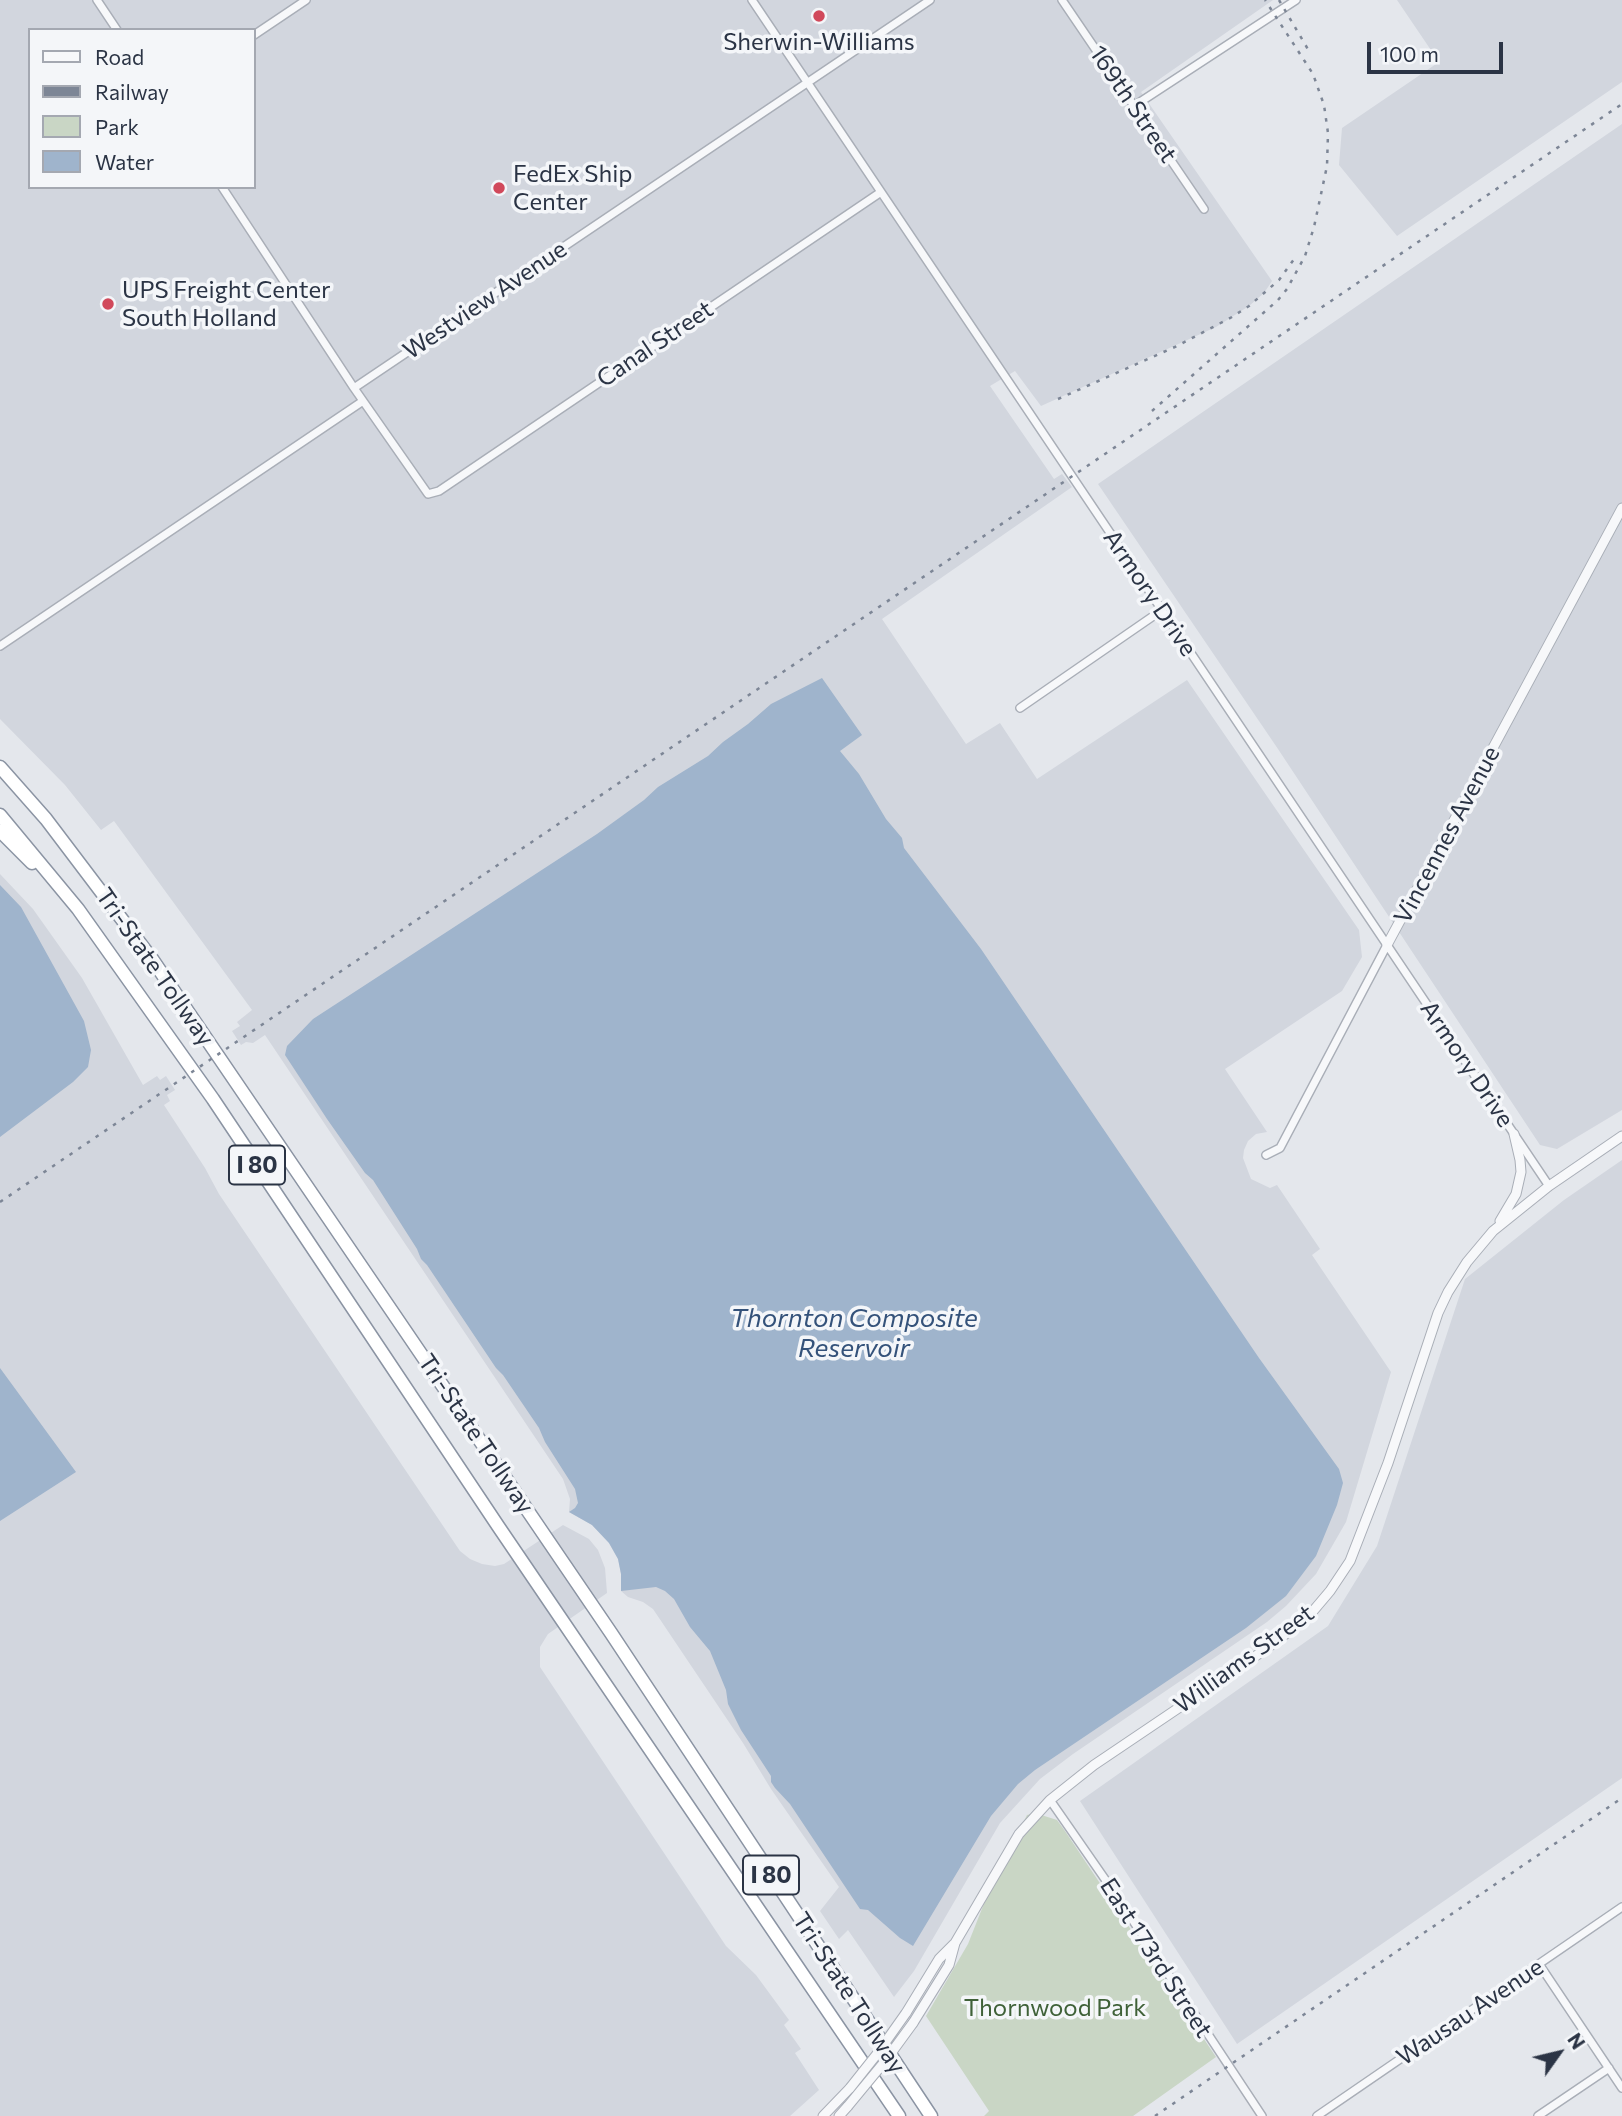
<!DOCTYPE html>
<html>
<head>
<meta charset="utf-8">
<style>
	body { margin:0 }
	#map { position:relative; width:1622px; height:2116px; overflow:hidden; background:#e4e7ec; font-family:Commissioner,sans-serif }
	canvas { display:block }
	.legend { position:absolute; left:28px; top:28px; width:228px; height:161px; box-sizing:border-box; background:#f4f6f9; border:2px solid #a4a8b1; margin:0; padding:9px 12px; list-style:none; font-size:21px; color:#2b3445 }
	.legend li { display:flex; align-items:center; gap:14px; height:35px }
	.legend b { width:35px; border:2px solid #a4a8b1 }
	.north { position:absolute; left:1524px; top:2018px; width:70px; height:70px; -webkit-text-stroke:5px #f4f6f9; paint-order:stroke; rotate:56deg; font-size:19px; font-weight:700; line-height:28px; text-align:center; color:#2b3445 }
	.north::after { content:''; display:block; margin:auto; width:24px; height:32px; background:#2b3445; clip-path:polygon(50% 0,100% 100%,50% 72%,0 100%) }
	.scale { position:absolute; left:1367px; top:42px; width:136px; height:32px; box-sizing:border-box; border:4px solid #2b3445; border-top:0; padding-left:9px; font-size:21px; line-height:24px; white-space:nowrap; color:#2b3445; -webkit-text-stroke:5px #f4f6f9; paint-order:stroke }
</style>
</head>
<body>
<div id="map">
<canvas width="1622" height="2116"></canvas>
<ul class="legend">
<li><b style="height:9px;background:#f7f8fa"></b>Road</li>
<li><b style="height:9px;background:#7d8696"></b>Railway</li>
<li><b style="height:19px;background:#c9d6c5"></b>Park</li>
<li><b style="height:19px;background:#9fb4cc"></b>Water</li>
</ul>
<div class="north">N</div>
<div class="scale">100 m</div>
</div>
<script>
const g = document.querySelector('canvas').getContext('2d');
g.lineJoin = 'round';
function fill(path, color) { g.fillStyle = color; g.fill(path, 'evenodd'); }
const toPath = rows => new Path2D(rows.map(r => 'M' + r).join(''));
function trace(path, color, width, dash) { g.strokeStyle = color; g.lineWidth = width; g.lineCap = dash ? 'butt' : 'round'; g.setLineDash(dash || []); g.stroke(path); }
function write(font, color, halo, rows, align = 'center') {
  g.font = font + ' Commissioner,sans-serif'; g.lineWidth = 7; g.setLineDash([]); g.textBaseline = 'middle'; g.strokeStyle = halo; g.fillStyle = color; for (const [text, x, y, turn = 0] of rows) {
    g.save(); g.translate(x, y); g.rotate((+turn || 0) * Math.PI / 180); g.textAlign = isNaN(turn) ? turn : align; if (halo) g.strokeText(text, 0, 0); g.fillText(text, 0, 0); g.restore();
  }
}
const built = toPath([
	[0,0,1273,0,1141,92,1272,281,1264,293,1249,306,1216,327,1041,406,1015,371,990,386,1054,479,1062,474,1072,487,882,619,966,744,1000,723,1037,779,1187,680,1359,930,1362,957,1342,991,1225,1069,1267,1132,1256,1134,1248,1141,1244,1150,1243,1158,1251,1179,1270,1188,1277,1185,1320,1249,1312,1255,1391,1372,1346,1522,1316,1574,1286,1606,1267,1622,1073,1754,1040,1779,1000,1823,914,1971,894,1997,848,1930,839,1939,820,1911,839,1887,771,1789,743,1743,653,1609,643,1602,628,1597,621,1591,621,1574,618,1559,609,1543,592,1525,569,1512,570,1499,563,1479,265,1035,253,1043,246,1042,241,1045,232,1031,240,1026,237,1022,252,1010,114,821,101,830,65,785,0,719],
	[30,30,254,30,254,187,30,187],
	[1397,0,1622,0,1622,82,1397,236,1339,165,1342,128,1439,62],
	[1622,124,1622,1110,1557,1149,1540,1145,1278,749,1098,484],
	[0,874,33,909,82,978,143,1085,157,1076,160,1080,166,1076,175,1090,167,1095,170,1101,164,1105,205,1168,219,1194,460,1551,470,1559,482,1564,495,1566,504,1564,563,1525,589,1539,598,1550,605,1568,607,1593,548,1634,540,1647,540,1667,726,1946,756,1975,789,2020,784,2025,801,2049,795,2053,819,2090,790,2116,0,2116],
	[1622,1160,1622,1778,1237,2044,1080,1801,1328,1626,1377,1546,1465,1279,1564,1200]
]);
const green = toPath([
	[1035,1813,1057,1820,1065,1831,1216,2057,1133,2116,984,2116,989,2111,926,2016,968,1944,987,1896,1027,1815]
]);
const water = toPath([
	[822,678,862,735,840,751,859,774,886,819,902,838,904,848,981,949,1259,1358,1339,1469,1343,1483,1337,1505,1316,1556,1286,1596,1246,1628,1035,1770,1018,1784,991,1816,913,1946,900,1938,868,1910,860,1909,790,1804,775,1788,771,1782,771,1776,741,1730,728,1704,726,1690,710,1651,690,1627,674,1599,665,1591,656,1587,621,1591,621,1574,618,1559,609,1543,592,1525,569,1512,575,1508,578,1503,575,1489,545,1442,539,1428,503,1375,496,1368,427,1265,421,1259,417,1249,373,1180,365,1173,327,1119,285,1055,287,1046,313,1019,597,834,644,800,658,787,708,756,723,742,748,724,771,704],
	[0,885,21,907,84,1021,91,1050,88,1067,73,1082,0,1137],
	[0,1368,76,1472,0,1521]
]);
const minor = toPath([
	[97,0,117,30],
	[752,0,1549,1186],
	[1062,0,1204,209],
	[254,35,306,0],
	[1134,106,1296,0],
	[222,187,354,388,428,494,439,491,881,192],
	[354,388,930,0],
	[0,646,363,401],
	[1020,708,1162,610],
	[1266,1155,1280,1148,1387,945],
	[1050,1800,1116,1895,1262,2116],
	[1539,1964,1622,2088],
	[1317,2116,1622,1907],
	[1538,2116,1609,2068]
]);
const tertiary = toPath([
	[1387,945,1622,508],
	[1500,1221,1516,1194,1521,1172,1520,1160,1514,1134],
	[906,2013,939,1959,954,1944],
	[913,2023,949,1965,955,1943,1019,1834,1050,1800,1094,1765,1266,1649,1308,1617,1330,1591,1350,1561,1388,1463,1438,1313,1448,1292,1467,1262,1493,1231,1549,1186,1622,1136],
	[823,2116,850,2088],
	[839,2116,848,2106]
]);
const motorway = toPath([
	[0,767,46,819,152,959,611,1633,931,2116],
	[0,815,78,909,213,1099,498,1526,899,2116],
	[0,831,32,863]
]);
const rail = toPath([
	[1279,0,1309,51],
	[1058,399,1177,346,1232,317,1249,306,1279,280,1297,255],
	[1152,411,1278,300,1287,289,1305,256,1314,227,1327,166,1328,133,1324,105,1313,74,1265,0],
	[0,1202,1622,104],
	[1155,2116,1622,1798]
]);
const tertiaryBridge = toPath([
	[850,2088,877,2054,906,2013],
	[848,2106,886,2060,913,2023]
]);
const markers = [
	[819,16,7,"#d1495b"],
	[499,188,7,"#d1495b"],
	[108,304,7,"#d1495b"]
];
const shields = [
	[257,1165,56],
	[771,1875,56]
];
const shieldNames = [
	["I 80",257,1165],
	["I 80",771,1875]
];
const poiNames = [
	["Sherwin-Williams",819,42,"center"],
	["FedEx Ship",513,174],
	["Center",513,202],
	["UPS Freight Center",122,290],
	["South Holland",122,318]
];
const streetNames = [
	["169th Street",1133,104,56],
	["Westview Avenue",485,300,-34],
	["Canal Street",655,344,-34],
	["Armory Drive",1150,593,56],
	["Vincennes Avenue",1447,835,-62],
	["Tri-State Tollway",155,967,55],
	["Armory Drive",1467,1064,56],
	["Tri-State Tollway",476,1434,56],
	["Williams Street",1244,1659,-36],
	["East 173rd Street",1156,1958,57],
	["Tri-State Tollway",849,1993,57],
	["Wausau Avenue",1470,2012,-34]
];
const parkNames = [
	["Thornwood Park",1055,2008]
];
const waterNames = [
	["Thornton Composite",854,1318],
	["Reservoir",854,1348]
];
fill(built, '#d2d6de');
fill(green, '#c9d6c5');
fill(water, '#9fb4cc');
trace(minor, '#a9aeb7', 10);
trace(tertiary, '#a9aeb7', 11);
trace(motorway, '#8b94a3', 15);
trace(minor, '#f7f8fa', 7);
trace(tertiary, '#f7f8fa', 9);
trace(motorway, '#fff', 12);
trace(rail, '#7d8696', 2.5, [3.5, 7]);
trace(tertiaryBridge, '#a9aeb7', 11, []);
trace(tertiaryBridge, '#f7f8fa', 9);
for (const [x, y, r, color] of markers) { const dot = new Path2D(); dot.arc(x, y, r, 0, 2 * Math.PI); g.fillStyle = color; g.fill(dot); trace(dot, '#f4f6f9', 2.5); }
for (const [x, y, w] of shields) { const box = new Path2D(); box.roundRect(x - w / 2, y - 19.5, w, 39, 5); g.fillStyle = '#f4f6f9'; g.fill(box); trace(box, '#2b3445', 2); }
write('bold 23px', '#2b3445', null, shieldNames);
write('24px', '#2b3445', '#f4f6f9', poiNames, 'left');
write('24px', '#2b3445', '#f4f6f9', streetNames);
write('24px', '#3f6138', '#f4f6f9', parkNames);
write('italic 26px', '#34527a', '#f4f6f9', waterNames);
</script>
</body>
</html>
